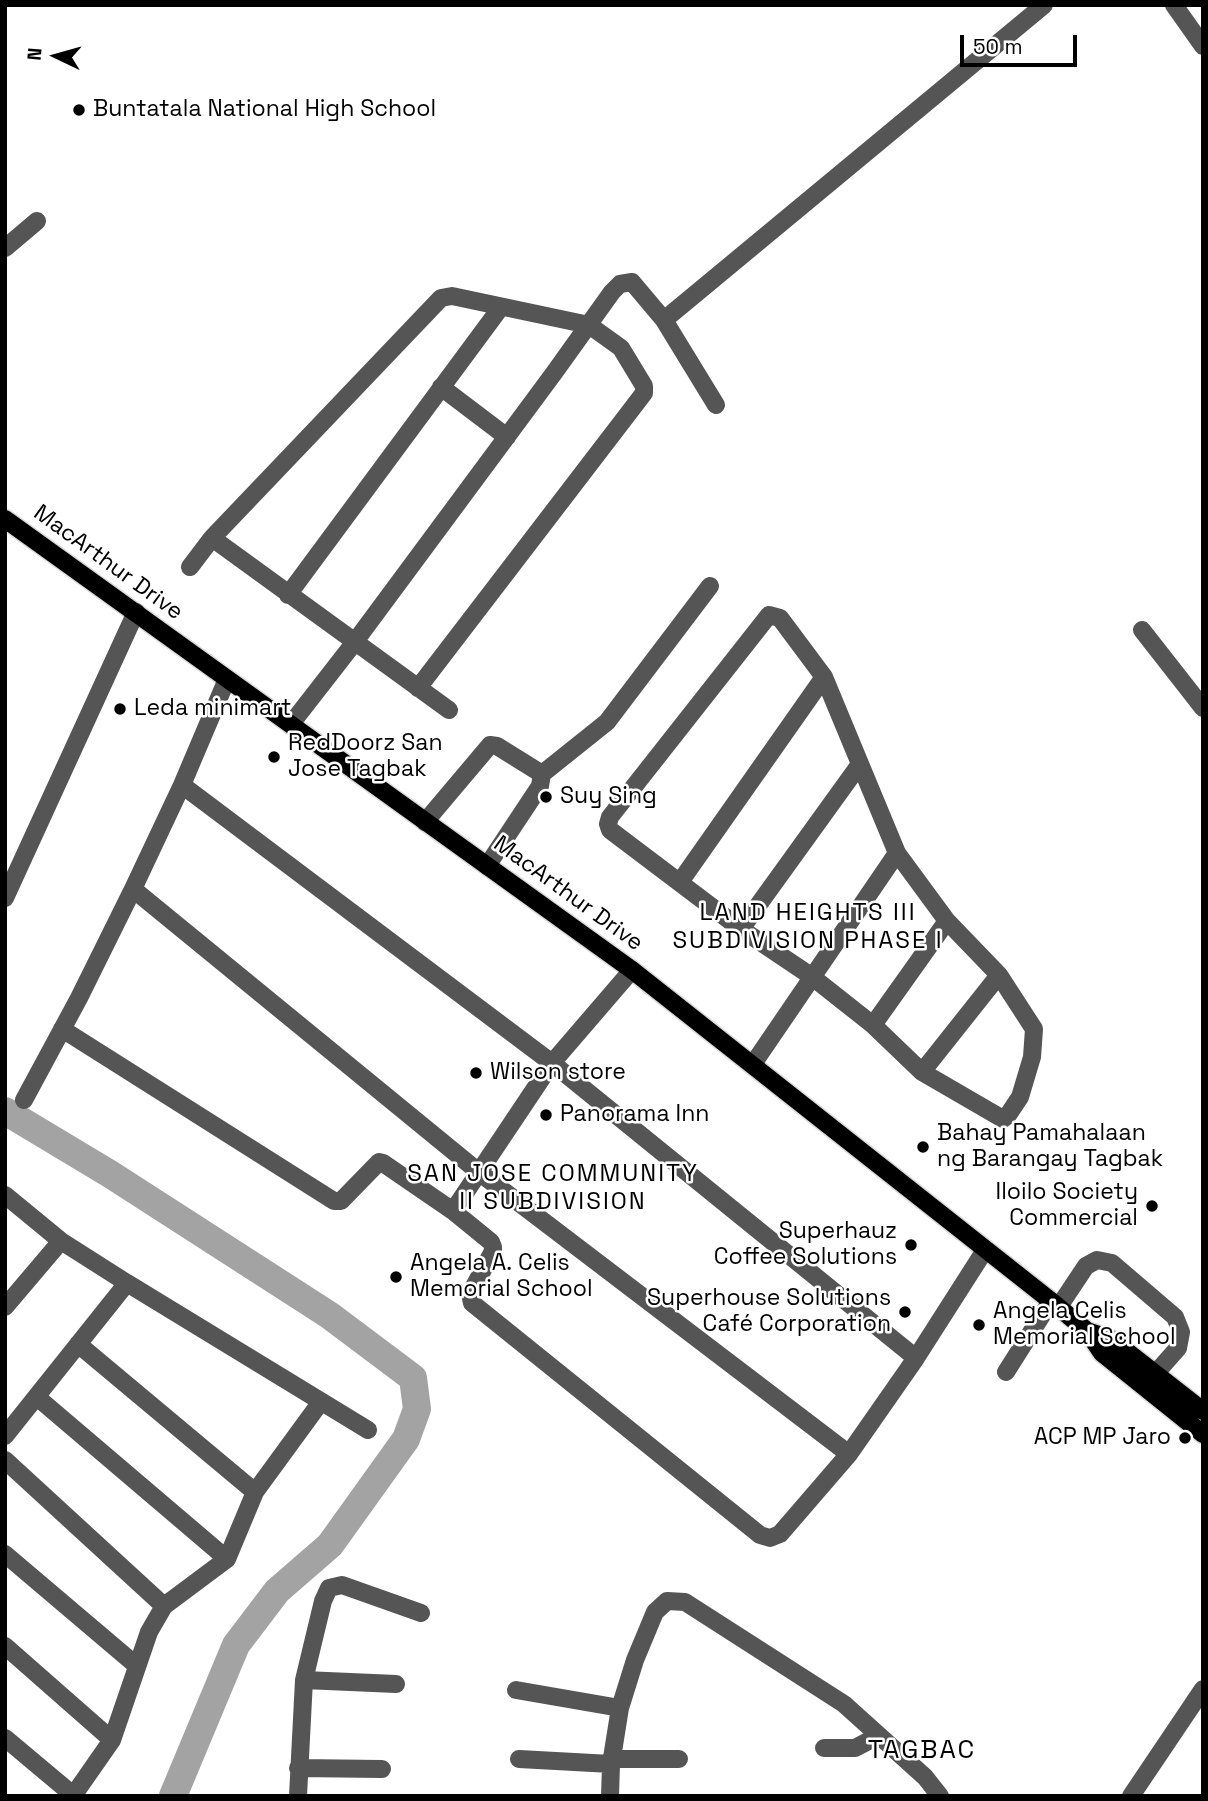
<!DOCTYPE html>
<html>
<head>
<meta charset="utf-8">
<style>
	body { margin:0 }
	#map { position:relative; width:1208px; height:1801px; overflow:hidden; background:#fff; font-family:"Space Grotesk",sans-serif }
	canvas { display:block }
	.frame { position:absolute; inset:0; border:7px solid #000; pointer-events:none }
	.north { position:absolute; left:21px; top:21px; width:70px; height:70px; -webkit-text-stroke:5px #fff; paint-order:stroke; rotate:275deg; font-size:19px; font-weight:700; line-height:28px; text-align:center; color:#000 }
	.north::after { content:''; display:block; margin:auto; width:24px; height:32px; background:#000; clip-path:polygon(50% 0,100% 100%,50% 72%,0 100%) }
	.scale { position:absolute; left:960px; top:35px; width:117px; height:32px; box-sizing:border-box; border:4px solid #000; border-top:0; padding-left:9px; font-size:21px; line-height:24px; white-space:nowrap; color:#000; -webkit-text-stroke:5px #fff; paint-order:stroke }
</style>
</head>
<body>
<div id="map">
<canvas width="1208" height="1801"></canvas>
<div class="frame"></div>
<div class="north">N</div>
<div class="scale">50 m</div>
</div>
<script>
const g = document.querySelector('canvas').getContext('2d');
g.lineJoin = 'round';
const toPath = rows => new Path2D(rows.map(r => 'M' + r).join(''));
function trace(path, color, width, dash) { g.strokeStyle = color; g.lineWidth = width; g.lineCap = dash ? 'butt' : 'round'; g.setLineDash(dash || []); g.stroke(path); }
function write(font, color, halo, rows, align = 'center') {
  g.font = font + ' "Space Grotesk",sans-serif'; g.lineWidth = 5; g.setLineDash([]); g.textBaseline = 'middle'; g.strokeStyle = halo; g.fillStyle = color; for (const [text, x, y, turn = 0] of rows) {
    g.save(); g.translate(x, y); g.rotate((+turn || 0) * Math.PI / 180); g.textAlign = isNaN(turn) ? turn : align; if (halo) g.strokeText(text, 0, 0); g.fillText(text, 0, 0); g.restore();
  }
}
const river = toPath([
	[5,1111,110,1174,329,1315,413,1378,417,1409,406,1439,330,1545,277,1591,236,1645,173,1796]
]);
const minor = toPath([
	[1174,5,1203,46],
	[5,248,37,221],
	[664,320,716,405],
	[441,387,507,437],
	[212,538,449,710],
	[190,567,212,538,441,298,452,296,589,325,621,348,644,386,644,393,418,688],
	[288,595,501,307],
	[769,615,780,618,824,677,897,853,947,921,999,975,1034,1029,1032,1057,1020,1097,1008,1115,1003,1119,922,1072,873,1025,811,976,741,929,610,830,608,824,610,817,769,615],
	[1142,630,1203,708],
	[291,724,354,643,554,373,612,292,620,284,632,282,664,320,1044,5],
	[542,774,607,722,710,586],
	[182,785,552,1063,916,1358],
	[425,822,490,745,497,746,542,774,540,786,487,866],
	[680,882,824,677],
	[133,889,480,1173,849,1454],
	[5,898,136,612],
	[741,929,860,764],
	[873,1025,947,921],
	[62,1029,334,1201,341,1201,379,1162,383,1163,453,1211,491,1242,493,1247,493,1251,470,1294,472,1303,760,1535,770,1538,780,1534,849,1454,916,1358,985,1250],
	[753,1064,897,853],
	[922,1072,999,975],
	[24,1100,79,998,133,889,182,785,227,679],
	[5,1195,61,1241,127,1283,5,1436],
	[453,1211,552,1063,632,970],
	[127,1283,368,1430],
	[5,1307,61,1241],
	[1058,1308,1086,1266,1097,1260,1112,1263,1175,1317,1181,1332,1178,1348,1155,1374],
	[78,1344,255,1492],
	[1006,1372,1051,1301],
	[38,1398,227,1559],
	[5,1460,164,1606],
	[5,1554,137,1666],
	[5,1646,112,1740],
	[304,1680,396,1684],
	[516,1690,620,1708],
	[5,1738,73,1795],
	[824,1748,855,1748,878,1736],
	[519,1759,611,1764],
	[612,1759,679,1759],
	[298,1768,382,1769],
	[73,1796,112,1740,149,1632,164,1606,227,1559,255,1492,320,1403],
	[298,1796,304,1680,323,1601,329,1588,342,1585,421,1613],
	[610,1796,611,1764,620,1708,635,1660,655,1612,667,1601,685,1602,844,1704,925,1777,940,1796],
	[1131,1796,1203,1689]
]);
const major = toPath([
	[5,519,632,970,1051,1301,1087,1331,1102,1353,1203,1434],
	[1087,1331,1111,1339,1203,1411]
]);
const markers = [
	[79,110,7,"#000"],
	[120,709,7,"#000"],
	[274,757,7,"#000"],
	[546,797,7,"#000"],
	[476,1073,7,"#000"],
	[546,1115,7,"#000"],
	[923,1147,7,"#000"],
	[1152,1206,7,"#000"],
	[911,1245,7,"#000"],
	[396,1277,7,"#000"],
	[905,1312,7,"#000"],
	[979,1325,7,"#000"],
	[1185,1438,7,"#000"]
];
const poiNames = [
	["Buntatala National High School",93,110],
	["Leda minimart",134,709],
	["RedDoorz San",288,744],
	["Jose Tagbak",288,770],
	["Suy Sing",560,797],
	["Wilson store",490,1073],
	["Panorama Inn",560,1115],
	["Bahay Pamahalaan",937,1134],
	["ng Barangay Tagbak",937,1160],
	["Iloilo Society",1138,1193,"right"],
	["Commercial",1138,1219,"right"],
	["Superhauz",897,1232,"right"],
	["Coffee Solutions",897,1258,"right"],
	["Angela A. Celis",410,1264],
	["Memorial School",410,1290],
	["Superhouse Solutions",891,1299,"right"],
	["Café Corporation",891,1325,"right"],
	["Angela Celis",993,1312],
	["Memorial School",993,1338],
	["ACP MP Jaro",1171,1438,"right"]
];
const streetNames = [
	["MacArthur Drive",108,563,36],
	["MacArthur Drive",568,894,36]
];
const neighbourhoodNames = [
	["LAND HEIGHTS III",808,913],
	["SUBDIVISION PHASE I",808,941],
	["SAN JOSE COMMUNITY",553,1174],
	["II SUBDIVISION",553,1202]
];
const quarterNames = [
	["TAGBAC",922,1751]
];
trace(river, '#a3a3a3', 28);
trace(major, '#dbdbdb', 21);
trace(minor, '#555', 18);
trace(major, '#000', 18);
for (const [x, y, r, color] of markers) { const dot = new Path2D(); dot.arc(x, y, r, 0, 2 * Math.PI); g.fillStyle = color; g.fill(dot); trace(dot, '#fff', 2.5); }
write('23px', '#000', '#fff', poiNames, 'left');
write('23px', '#000', '#fff', streetNames);
g.letterSpacing = '2px';
write('24px', '#000', '#fff', neighbourhoodNames);
g.letterSpacing = '0px';
g.letterSpacing = '2px';
write('26px', '#000', '#fff', quarterNames);
g.letterSpacing = '0px';
</script>
</body>
</html>
